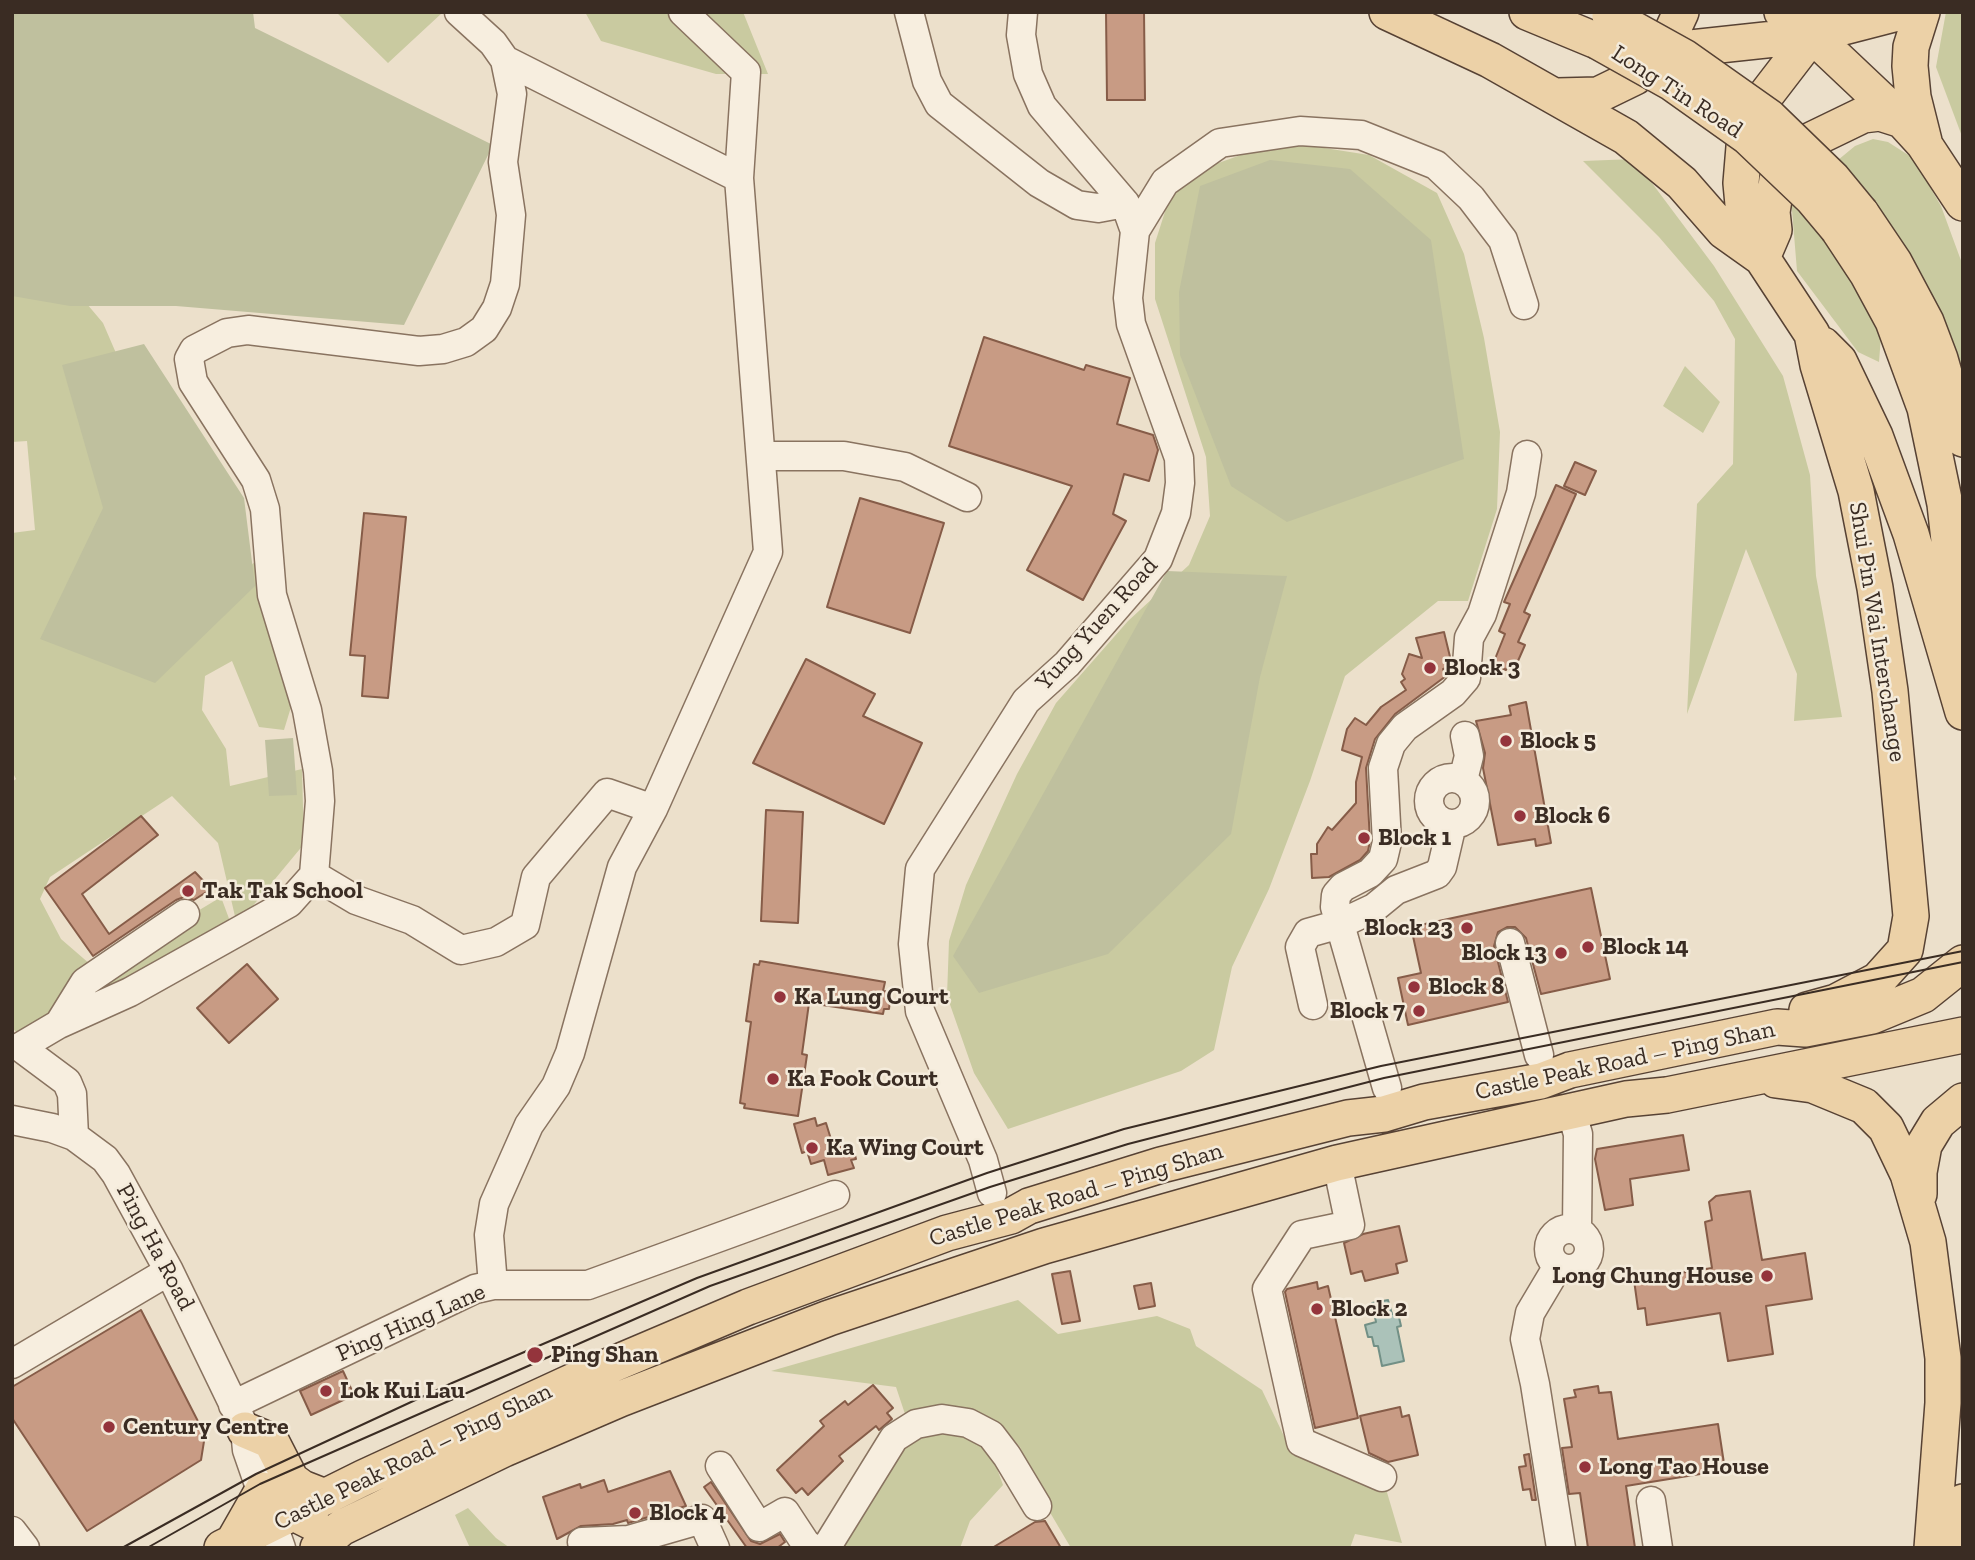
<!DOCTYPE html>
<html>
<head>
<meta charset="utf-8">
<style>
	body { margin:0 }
	#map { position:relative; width:1975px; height:1560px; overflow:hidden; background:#ece0cb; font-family:"Zilla Slab",serif }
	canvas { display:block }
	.frame { position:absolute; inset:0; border:14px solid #3a2c23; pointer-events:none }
</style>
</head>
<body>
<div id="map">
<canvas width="1975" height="1560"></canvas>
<div class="frame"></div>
</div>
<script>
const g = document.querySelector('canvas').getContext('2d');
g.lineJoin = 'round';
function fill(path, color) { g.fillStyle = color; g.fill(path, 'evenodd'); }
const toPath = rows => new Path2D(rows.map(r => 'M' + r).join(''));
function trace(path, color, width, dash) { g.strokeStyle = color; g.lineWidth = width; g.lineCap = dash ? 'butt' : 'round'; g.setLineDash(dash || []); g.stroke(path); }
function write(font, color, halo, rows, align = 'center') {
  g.font = font + ' "Zilla Slab",serif'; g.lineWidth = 5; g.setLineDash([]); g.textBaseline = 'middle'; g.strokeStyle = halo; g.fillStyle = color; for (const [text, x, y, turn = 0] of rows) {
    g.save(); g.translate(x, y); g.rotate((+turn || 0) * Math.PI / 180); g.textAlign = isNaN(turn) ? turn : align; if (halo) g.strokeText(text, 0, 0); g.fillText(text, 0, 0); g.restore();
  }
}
const green = toPath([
	[336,12,441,12,442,13,388,63],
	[585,12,743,12,768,74,716,74,601,41],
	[1946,12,1963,12,1963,139,1936,67],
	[1873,139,1888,142,1913,158,1941,206,1963,266,1963,392,1838,160,1855,146],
	[1280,141,1369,155,1437,193,1464,254,1484,338,1500,432,1497,509,1468,601,1438,601,1345,676,1310,781,1269,889,1232,967,1214,1050,1181,1071,1008,1129,974,1073,947,996,949,941,966,885,1017,774,1056,703,1128,621,1189,565,1210,516,1206,457,1155,299,1155,243,1170,196,1210,166],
	[1634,159,1714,266,1783,376,1810,475,1816,576,1842,717,1794,721,1797,674,1746,549,1687,714,1697,504,1733,464,1735,339,1714,301,1659,237,1583,161],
	[1791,198,1829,244,1881,336,1879,362,1858,352,1797,271],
	[12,265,71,285,103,323,122,367,238,579,269,547,298,684,284,730,259,727,232,661,205,676,202,710,226,749,230,786,302,769,304,844,237,925,218,843,172,796,50,877,40,899,61,939,98,971,221,897,231,924,20,1035,12,1028,12,782,16,779,12,771,12,533,35,530,27,441,12,442],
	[1685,366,1720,402,1703,433,1663,406],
	[1018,1300,1058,1334,1157,1316,1190,1329,1196,1346,1262,1390,1293,1455,1386,1489,1402,1543,1355,1534,1350,1548,1071,1548,1045,1504,1020,1447,1000,1424,965,1407,932,1408,907,1420,896,1387,771,1371],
	[942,1432,963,1436,982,1446,995,1463,1003,1485,970,1521,960,1548,843,1548,903,1448,921,1437],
	[468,1508,496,1538,510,1548,470,1548,455,1515]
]);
const cemetery = toPath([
	[12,12,253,12,255,28,493,145,404,325,176,306,70,306,12,296],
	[1270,160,1350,169,1431,240,1464,459,1287,522,1231,486,1180,355,1179,292,1200,186],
	[144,344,244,498,255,586,155,683,40,639,103,508,62,365],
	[1167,571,1287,576,1260,677,1231,834,1108,954,979,993,953,956],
	[293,738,297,795,269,796,265,740]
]);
const water = toPath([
	[1388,1300,1392,1314,1398,1313,1401,1326,1397,1327,1404,1361,1382,1366,1378,1346,1374,1346,1372,1337,1368,1337,1365,1325,1376,1322,1372,1303,1388,1300]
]);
const building = toPath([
	[1106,12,1144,12,1145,100,1107,100,1106,12],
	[984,337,1084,370,1086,365,1130,378,1117,424,1153,435,1158,450,1149,481,1124,474,1113,514,1126,521,1083,600,1027,570,1072,486,949,446,984,337],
	[1575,462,1596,471,1585,495,1564,486,1575,462],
	[1556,485,1576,494,1524,612,1530,615,1518,642,1525,645,1514,670,1507,667,1506,670,1493,664,1505,634,1499,631,1510,604,1504,602,1556,485],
	[860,498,944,523,910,633,827,607,860,498],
	[364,513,406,517,388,698,362,696,365,656,350,655,364,513],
	[1444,632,1451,661,1450,667,1443,669,1446,676,1395,714,1375,739,1366,768,1370,841,1368,851,1360,860,1329,877,1312,878,1311,854,1317,854,1317,844,1328,827,1332,830,1356,803,1356,782,1362,757,1342,750,1347,729,1355,718,1366,725,1381,707,1406,690,1401,682,1405,679,1402,674,1409,654,1422,658,1416,638,1444,632],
	[806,659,875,694,863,716,922,743,884,824,753,763,806,659],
	[1526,702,1551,843,1536,846,1535,839,1498,845,1483,768,1485,753,1476,721,1511,715,1509,706,1526,702],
	[766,810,803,812,798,923,761,921,766,810],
	[141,816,158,835,82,894,109,934,195,872,211,889,194,900,184,897,176,900,93,956,45,888,141,816],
	[1591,888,1610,979,1541,994,1526,938,1515,927,1507,927,1498,932,1494,946,1508,1002,1408,1025,1398,978,1421,973,1411,927,1591,888],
	[760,961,885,982,883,991,891,992,889,1009,884,1009,883,1014,809,1003,802,1054,807,1055,798,1116,744,1108,745,1104,740,1103,751,1022,746,1021,754,964,759,965,760,961],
	[247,964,278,999,229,1043,197,1008,247,964],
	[815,1118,817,1126,826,1123,834,1149,852,1144,856,1159,851,1160,854,1168,828,1175,824,1160,811,1164,807,1151,802,1153,794,1124,815,1118],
	[1683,1135,1689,1170,1630,1179,1633,1205,1605,1210,1595,1159,1597,1149,1683,1135],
	[1750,1191,1762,1260,1805,1253,1812,1299,1766,1306,1773,1354,1728,1361,1720,1313,1647,1325,1645,1308,1638,1309,1634,1280,1712,1268,1705,1222,1712,1220,1709,1202,1716,1196,1750,1191],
	[1399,1226,1407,1261,1396,1264,1398,1273,1365,1281,1362,1271,1351,1274,1344,1243,1363,1234,1399,1226],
	[1070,1271,1080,1321,1062,1324,1052,1274,1070,1271],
	[1317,1282,1318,1289,1328,1286,1358,1418,1315,1428,1285,1292,1287,1289,1317,1282],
	[1151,1283,1155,1306,1139,1309,1134,1286,1151,1283],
	[141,1310,205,1435,201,1460,87,1531,12,1418,12,1387,141,1310],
	[343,1371,354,1395,311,1415,300,1391,343,1371],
	[873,1385,893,1408,887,1413,892,1419,879,1430,876,1426,839,1456,843,1461,808,1495,802,1488,796,1493,777,1470,824,1426,820,1421,845,1401,848,1405,873,1385],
	[1598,1386,1599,1393,1611,1392,1618,1439,1718,1424,1725,1470,1626,1486,1635,1548,1588,1548,1580,1493,1569,1494,1562,1448,1572,1447,1564,1399,1576,1397,1574,1390,1598,1386],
	[1400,1407,1402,1417,1409,1415,1418,1455,1388,1462,1369,1453,1360,1416,1400,1407],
	[1529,1454,1536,1500,1532,1500,1530,1489,1523,1490,1519,1467,1526,1466,1524,1455,1529,1454],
	[670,1471,686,1506,628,1523,627,1520,613,1524,581,1526,557,1539,543,1497,580,1484,581,1488,604,1480,608,1492,670,1471],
	[711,1482,751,1541,760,1544,780,1534,785,1542,777,1548,747,1548,704,1487,711,1482],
	[1045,1521,1061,1548,992,1548,1035,1522,1045,1521]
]);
const minor = toPath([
	[909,12,927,81,939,104,1039,183,1077,205,1098,208,1125,203],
	[505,60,739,178],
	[1135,231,1165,182,1220,143,1300,131,1361,135,1436,165,1471,198,1503,240,1524,305],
	[761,456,844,456,905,467,967,497],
	'1429 801a23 23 0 1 1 46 0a23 23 0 1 1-46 0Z',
	[1463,780,1469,756,1465,736],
	[314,875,356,900,412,920,461,950,496,942,525,925,536,877,607,793,653,809],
	[1510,943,1539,1055],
	[1313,1005,1300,947,1308,933,1340,924,1374,908,1396,890,1437,874,1442,867,1452,824],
	[59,1024,85,982,185,914],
	[1387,1088,1335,907,1336,895,1343,887,1370,873,1383,859,1387,842,1383,768,1391,744,1405,727,1453,693,1466,678,1469,638,1482,614,1521,493,1527,455],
	[1571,1111,1578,1134,1577,1229],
	[12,1120,52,1128,74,1136,105,1159,116,1174,169,1271,242,1422],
	[74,1136,72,1094,67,1082,20,1047,59,1024,130,992,289,903,314,875,320,801,318,771,307,710,272,595,265,509,256,480,193,382,189,359,194,350,227,333,248,330,419,351,443,349,466,342,484,329,497,308,505,284,511,215,503,162,512,94,505,60,493,43,459,12],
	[1337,1163,1350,1225,1302,1235,1267,1289,1301,1442,1382,1477],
	[992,1193,983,1160,920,1011,913,944,920,869,1026,701,1067,664,1158,559,1176,513,1180,483,1179,458,1131,324,1128,298,1135,231,1125,203,1042,106,1028,74,1021,35,1023,12],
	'1549 1249a20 20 0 1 1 40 0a20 20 0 1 1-40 0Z',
	[1558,1266,1530,1313,1525,1339,1535,1384,1561,1548],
	[493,1285,489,1235,494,1204,529,1125,556,1086,570,1053,622,867,653,809,768,552,739,178,746,72,683,12],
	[12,1364,169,1271],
	[233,1405,475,1289,493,1285,588,1285,835,1195],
	[245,1430,247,1450,281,1548],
	[720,1466,759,1527,785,1512,806,1544,812,1548],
	[1651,1501,1658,1548],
	[12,1531,25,1548],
	[582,1542,629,1540,702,1519,715,1548],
	[826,1548,894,1438,916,1424,942,1419,968,1423,991,1435,1007,1456,1037,1506]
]);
const major = toPath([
	[1387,12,1490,60,1626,137,1682,183,1724,231,1762,258],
	[1527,12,1597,41],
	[1782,12,1812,35,1902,120,1924,144,1963,203],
	[1922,12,1911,47,1910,66,1913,97,1924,141],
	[1663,51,1812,35,1901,12],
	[1557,96,1598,95,1635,77,1663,51,1681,12],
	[1861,213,1894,262,1926,322,1940,359,1963,439],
	[1838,229,1867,273,1893,321,1925,408,1945,504,1963,667],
	[1762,258,1774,230,1772,212,1777,180,1801,145,1863,115,1880,113,1902,120],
	[1823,345,1839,361,1875,436,1911,534,1963,712],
	[1807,1010,1836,1002,1878,980,1905,950,1911,916,1890,691,1875,588,1856,491,1818,365,1812,334,1762,258,1744,215,1741,183,1745,135,1759,104,1812,35,1835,12],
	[1776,1080,1813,1085,1864,1106,1886,1128,1908,1174,1928,1242,1943,1358,1943,1403,1932,1548],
	[1919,1194,1919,1172,1924,1145,1938,1122,1963,1101],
	[245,1430,271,1441,291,1480,302,1488,325,1497],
	[235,1539,263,1490,294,1513,312,1522],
	[222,1548,363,1478,576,1380,748,1307,947,1233,1011,1216,1029,1206,1161,1165,1348,1118,1384,1114,1424,1102,1541,1081,1570,1070,1777,1027,1805,1029,1872,1016,1923,995,1963,963],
	[318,1548,341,1528,504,1449,620,1399,829,1318,1044,1246,1337,1163,1626,1099,1667,1095,1963,1035],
	[1953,1548,1963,1502]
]);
const tram = toPath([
	[122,1548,256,1474,452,1383,697,1278,987,1173,1124,1129,1381,1066,1963,951],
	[147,1548,260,1484,710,1286,990,1187,1128,1144,1384,1078,1963,962]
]);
const majorBridge = toPath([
	[1610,16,1684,57,1769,117,1833,179,1861,213],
	[1597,41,1672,83,1748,137,1812,198,1838,229]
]);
const markers = [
	[1430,668,7,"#94343c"],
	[1506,741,7,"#94343c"],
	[1520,816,7,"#94343c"],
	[1364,838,7,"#94343c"],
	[188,891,7,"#94343c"],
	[1467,928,7,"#94343c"],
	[1588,947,7,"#94343c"],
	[1561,953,7,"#94343c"],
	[1414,987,7,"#94343c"],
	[780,997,7,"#94343c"],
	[1419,1011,7,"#94343c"],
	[773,1079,7,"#94343c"],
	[812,1148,7,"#94343c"],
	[1767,1276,7,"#94343c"],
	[1317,1309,7,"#94343c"],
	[535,1355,9,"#94343c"],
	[326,1391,7,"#94343c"],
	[109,1427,7,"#94343c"],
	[1585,1467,7,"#94343c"],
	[635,1513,7,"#94343c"]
];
const streetNames = [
	["Long Tin Road",1677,92,33],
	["Yung Yuen Road",1097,624,-48],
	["Shui Pin Wai Interchange",1877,632,81],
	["Castle Peak Road – Ping Shan",1625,1061,-12],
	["Castle Peak Road – Ping Shan",1076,1195,-17],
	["Ping Ha Road",155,1247,62],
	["Ping Hing Lane",411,1323,-24],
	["Castle Peak Road – Ping Shan",413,1457,-26]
];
const poiNames = [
	["Block 3",1444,668],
	["Block 5",1520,741],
	["Block 6",1534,816],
	["Block 1",1378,838],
	["Tak Tak School",202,891],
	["Block 23",1453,928,"right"],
	["Block 14",1602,947],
	["Block 13",1547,953,"right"],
	["Block 8",1428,987],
	["Ka Lung Court",794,997],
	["Block 7",1405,1011,"right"],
	["Ka Fook Court",787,1079],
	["Ka Wing Court",826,1148],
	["Long Chung House",1753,1276,"right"],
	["Block 2",1331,1309],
	["Ping Shan",551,1355],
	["Lok Kui Lau",340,1391],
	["Century Centre",123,1427],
	["Long Tao House",1599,1467],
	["Block 4",649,1513]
];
fill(green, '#c9caa0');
fill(cemetery, '#bfc09e');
fill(water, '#abc2b9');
trace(water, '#729086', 2);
fill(building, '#c89b84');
trace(building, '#865c48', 2);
trace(minor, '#897360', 31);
trace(major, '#574234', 38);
trace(minor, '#f7eedf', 28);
trace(major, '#ecd1a7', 35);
trace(tram, '#3a2c23', 2);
trace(majorBridge, '#574234', 38, []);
trace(majorBridge, '#ecd1a7', 35);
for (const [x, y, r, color] of markers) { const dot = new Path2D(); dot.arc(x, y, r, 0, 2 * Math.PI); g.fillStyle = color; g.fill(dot); trace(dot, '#f4ebdb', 2.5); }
write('24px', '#3a2c23', '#f4ebdb', streetNames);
write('bold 24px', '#3a2c23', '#f4ebdb', poiNames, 'left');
</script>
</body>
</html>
